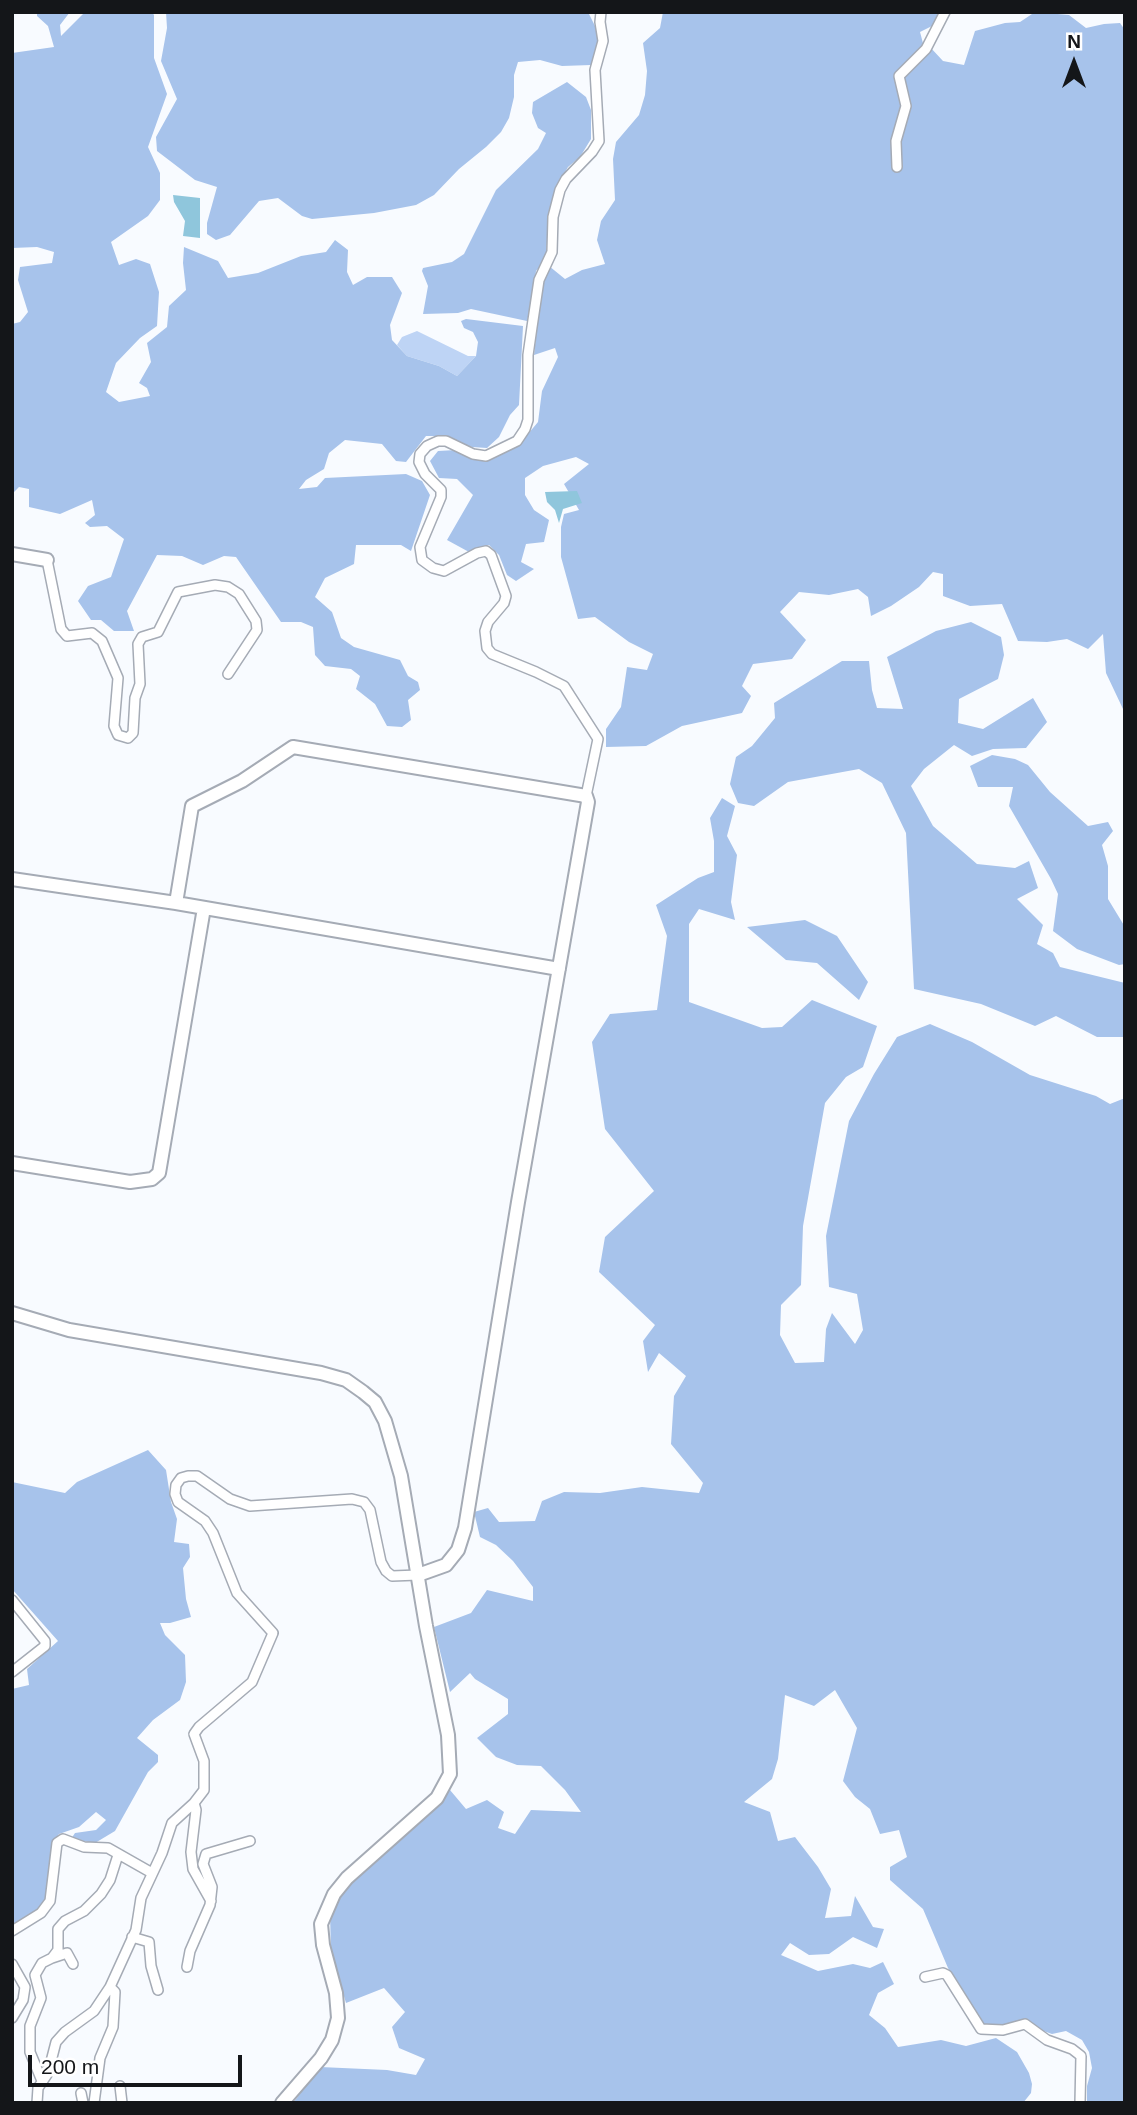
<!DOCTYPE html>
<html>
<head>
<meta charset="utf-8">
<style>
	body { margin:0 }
	#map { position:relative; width:1137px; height:2115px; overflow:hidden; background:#f8fbff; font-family:Helvetica,sans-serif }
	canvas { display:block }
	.frame { position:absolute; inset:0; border:14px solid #141619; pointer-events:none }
	.north { position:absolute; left:1039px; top:28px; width:70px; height:70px; -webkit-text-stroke:5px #fff; paint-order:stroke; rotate:0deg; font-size:19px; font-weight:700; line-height:28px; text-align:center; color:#141619 }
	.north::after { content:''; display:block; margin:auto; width:24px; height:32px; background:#141619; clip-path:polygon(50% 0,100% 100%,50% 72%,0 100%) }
	.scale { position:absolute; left:28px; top:2055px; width:214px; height:32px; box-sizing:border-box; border:4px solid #141619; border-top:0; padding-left:9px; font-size:21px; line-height:24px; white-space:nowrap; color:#141619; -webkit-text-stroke:5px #fff; paint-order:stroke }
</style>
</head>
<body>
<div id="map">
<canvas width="1137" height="2115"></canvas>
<div class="frame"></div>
<div class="north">N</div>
<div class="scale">200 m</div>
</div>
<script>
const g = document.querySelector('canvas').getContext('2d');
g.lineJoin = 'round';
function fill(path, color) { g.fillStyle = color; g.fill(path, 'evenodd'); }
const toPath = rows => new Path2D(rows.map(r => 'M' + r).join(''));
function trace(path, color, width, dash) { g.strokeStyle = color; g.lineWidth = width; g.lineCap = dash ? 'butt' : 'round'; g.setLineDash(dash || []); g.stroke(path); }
const green = toPath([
	[417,331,468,356,476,356,457,376,439,366,407,356,397,345,402,337]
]);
const forest = toPath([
	[37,12,70,12,60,25,61,36,84,13,152,12,154,15,154,58,167,94,148,147,160,173,160,200,148,216,111,242,119,265,136,259,150,264,159,292,157,326,140,338,116,363,106,392,119,402,150,396,147,388,139,383,151,362,147,343,167,327,169,306,186,290,183,263,184,247,218,261,228,278,258,273,301,256,326,252,335,240,348,250,347,272,353,285,367,277,392,277,402,293,390,325,392,340,407,356,439,366,457,376,476,356,478,342,473,332,464,328,461,321,466,319,523,326,519,405,510,415,499,437,487,448,472,447,442,436,426,436,406,462,396,461,382,444,345,440,329,453,324,469,306,480,299,489,317,487,325,478,406,474,422,481,430,495,411,551,401,545,356,545,354,564,325,578,315,597,332,612,341,638,354,647,400,660,408,676,418,682,420,690,408,700,411,720,402,727,387,726,375,704,356,689,360,676,351,669,325,666,315,655,313,627,301,622,281,622,236,557,224,556,203,565,182,556,157,555,127,611,134,631,114,631,101,620,91,620,78,601,88,586,111,577,124,539,107,526,90,527,85,523,95,515,92,500,60,514,29,507,29,489,19,487,12,494,12,324,20,322,28,312,18,280,20,267,52,263,54,252,37,247,12,248,12,53,54,47,48,26,37,16],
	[166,12,584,12,589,14,597,30,597,45,591,65,562,66,540,60,518,62,514,75,514,97,509,118,501,132,486,147,459,169,434,195,416,205,374,213,312,219,302,216,278,198,259,201,230,235,216,240,207,234,207,223,217,187,195,180,157,151,156,137,177,99,161,61,167,28],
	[663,12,944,12,936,24,920,32,924,47,930,47,943,61,964,65,975,31,1005,23,1020,22,1035,12,1069,15,1086,28,1104,24,1120,23,1125,30,1125,769,1123,709,1106,673,1103,634,1088,649,1067,639,1047,642,1018,641,1002,604,970,606,943,596,943,574,933,572,919,587,891,606,871,616,868,597,858,589,829,595,799,592,780,612,806,640,792,659,753,664,742,686,751,696,742,713,682,726,646,746,606,747,606,729,621,707,627,667,647,670,653,654,629,642,595,617,578,619,561,557,561,527,564,514,579,510,564,484,589,464,576,457,543,466,525,478,525,495,534,510,549,520,544,542,526,544,521,562,534,569,516,581,507,575,499,555,489,545,469,552,447,540,473,495,457,479,439,478,430,461,438,451,456,450,490,458,518,446,538,422,542,391,558,357,555,348,534,355,541,289,545,273,549,266,565,279,582,270,605,264,597,240,601,221,615,200,613,159,616,142,639,115,645,95,647,71,643,43,660,28],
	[567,82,586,97,591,110,591,139,580,157,568,167,556,188,548,223,546,260,536,271,533,298,527,321,471,309,458,313,423,314,428,286,422,271,423,268,452,262,464,254,496,190,538,149,546,133,538,128,532,113,533,102],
	[971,622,1001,637,1004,655,998,679,959,699,958,723,983,729,1033,698,1047,722,1026,748,993,749,972,756,954,745,924,769,911,786,933,826,977,864,1015,868,1029,861,1038,888,1017,899,1043,925,1037,944,1053,953,1060,967,1125,983,1125,1037,1097,1037,1056,1016,1035,1026,981,1004,914,989,906,833,882,783,859,769,788,782,754,806,738,803,730,784,736,757,752,746,775,718,774,703,842,661,869,661,872,690,877,708,903,709,887,657,936,631],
	[992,755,1015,759,1028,765,1050,792,1088,826,1108,822,1113,831,1102,845,1108,866,1108,899,1125,927,1125,964,1119,965,1077,949,1053,931,1058,894,1051,879,1009,806,1013,787,978,787,970,766],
	[722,798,735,806,727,836,737,855,731,902,735,920,699,909,689,924,689,1002,762,1028,782,1027,812,1000,877,1026,863,1067,846,1077,825,1103,803,1226,801,1285,781,1305,780,1335,795,1363,824,1362,826,1329,832,1313,855,1344,863,1330,857,1294,829,1287,826,1236,849,1121,874,1074,897,1037,930,1024,972,1042,1030,1075,1096,1096,1110,1104,1125,1098,1125,2103,1087,2103,1087,2086,1092,2068,1089,2052,1082,2040,1066,2031,1052,2034,1035,2028,987,2028,981,2024,948,1968,923,1909,890,1880,890,1867,907,1857,899,1830,880,1834,870,1809,855,1797,843,1781,857,1728,835,1690,814,1706,785,1695,778,1759,772,1779,744,1802,770,1812,778,1841,795,1837,818,1867,831,1889,825,1918,851,1916,855,1896,873,1927,884,1929,877,1948,853,1937,829,1954,809,1955,790,1943,781,1955,818,1971,853,1964,870,1968,883,1962,894,1984,878,1993,869,2015,885,2028,898,2047,941,2040,966,2046,996,2038,1017,2052,1029,2073,1032,2084,1031,2093,1023,2103,293,2103,320,2067,387,2070,416,2075,425,2059,399,2048,392,2027,405,2012,384,1988,346,2003,331,1952,330,1914,337,1897,349,1882,441,1803,450,1790,466,1809,487,1800,504,1812,498,1828,515,1834,531,1810,581,1812,565,1790,541,1766,517,1765,496,1757,477,1738,508,1714,508,1699,475,1679,470,1673,450,1692,434,1627,471,1613,487,1590,533,1601,533,1587,513,1561,496,1545,480,1537,474,1512,488,1508,499,1522,535,1521,542,1501,564,1492,600,1493,642,1487,699,1493,703,1483,671,1444,674,1396,686,1376,659,1353,648,1372,643,1341,655,1325,599,1272,605,1237,654,1191,605,1129,592,1042,610,1014,657,1010,667,936,656,905,698,878,714,872,714,841,710,818],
	[805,920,837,936,868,982,859,1000,817,963,786,960,747,927],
	[148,1450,166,1470,171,1502,177,1519,174,1542,189,1544,190,1557,183,1568,186,1599,191,1617,170,1623,160,1623,165,1635,185,1655,186,1682,180,1700,153,1720,137,1738,158,1755,158,1762,148,1772,115,1831,95,1843,71,1839,75,1833,96,1830,106,1820,96,1812,79,1827,59,1834,52,1844,50,1894,37,1913,12,1927,12,1689,29,1685,27,1669,58,1641,12,1589,12,1482,65,1493,77,1482]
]);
const water = toPath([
	[173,195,200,198,200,238,183,236,185,221,174,202],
	[577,491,582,503,563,509,559,523,555,510,547,502,545,492]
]);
const street = toPath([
	[897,167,896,141,906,106,899,76,926,49,945,12],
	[47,560,61,629,67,636,92,633,102,641,118,678,114,726,118,735,128,738,133,733,135,698,140,684,138,644,142,637,158,632,178,592,215,585,228,587,239,594,256,621,257,630,228,674],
	[586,796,598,739,564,686,536,672,492,654,487,648,485,631,488,622,504,603,506,596,491,555,486,551,477,553,444,571,433,568,422,560,420,547,441,497,441,490,425,474,419,462,420,454,427,446,438,441,446,441,473,454,486,456,517,441,525,429,528,420,528,355,532,327,539,280,552,252,553,217,560,190,566,179,592,152,599,141,595,70,603,41,600,22,601,12],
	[12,1600,45,1641,45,1646,12,1672],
	[194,1803,196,1810,191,1852,193,1869,211,1901],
	[12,1931,41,1913,50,1901,57,1843,63,1839,84,1847,108,1848,152,1873],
	[132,1937,149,1942,151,1966,158,1990],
	[52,1958,67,1953,73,1964],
	[12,1964,25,1987,23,2000,12,2018],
	[187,1967,190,1951,210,1905,212,1887,203,1864,206,1854,250,1841],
	[925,1977,943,1973,947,1975,981,2029,1003,2030,1025,2024,1047,2040,1072,2049,1081,2056,1080,2103],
	[42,2081,30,2052,30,2026,41,1998,35,1975,42,1963,52,1958,58,1950,58,1929,65,1921,84,1911,101,1894,110,1880,118,1855],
	[120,2086,122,2103],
	[81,2093,83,2103],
	[37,2103,38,2088,48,2073,56,2042,65,2032,94,2011,110,1987,136,1930,141,1898,162,1853,172,1823,194,1803,204,1790,204,1761,194,1734,199,1727,252,1682,273,1633,237,1593,213,1533,205,1521,178,1502,175,1494,176,1485,181,1478,188,1476,197,1476,230,1499,250,1506,352,1499,364,1502,370,1510,381,1562,386,1571,392,1576,418,1575],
	[94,2103,100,2058,113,2027,115,1992,110,1987]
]);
const secondary = toPath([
	[12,554,47,560],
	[12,879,176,903,559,969],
	[176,903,192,806,242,781,293,747,586,796,588,802,518,1202,465,1528,458,1550,446,1565,418,1575],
	[12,1163,130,1182,152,1179,159,1173,204,908],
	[12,1313,69,1330,321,1373,346,1380,363,1392,375,1402,385,1421,401,1476,426,1626,448,1735,450,1774,437,1798,347,1878,334,1894,321,1924,323,1945,336,1993,338,2018,332,2040,321,2058,282,2103]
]);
fill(green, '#bed4f5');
fill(forest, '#a7c3eb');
fill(water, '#8fc6dc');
trace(street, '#a5abb5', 12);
trace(secondary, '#a5abb5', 16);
trace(street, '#fff', 9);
trace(secondary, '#fff', 12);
</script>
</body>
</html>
